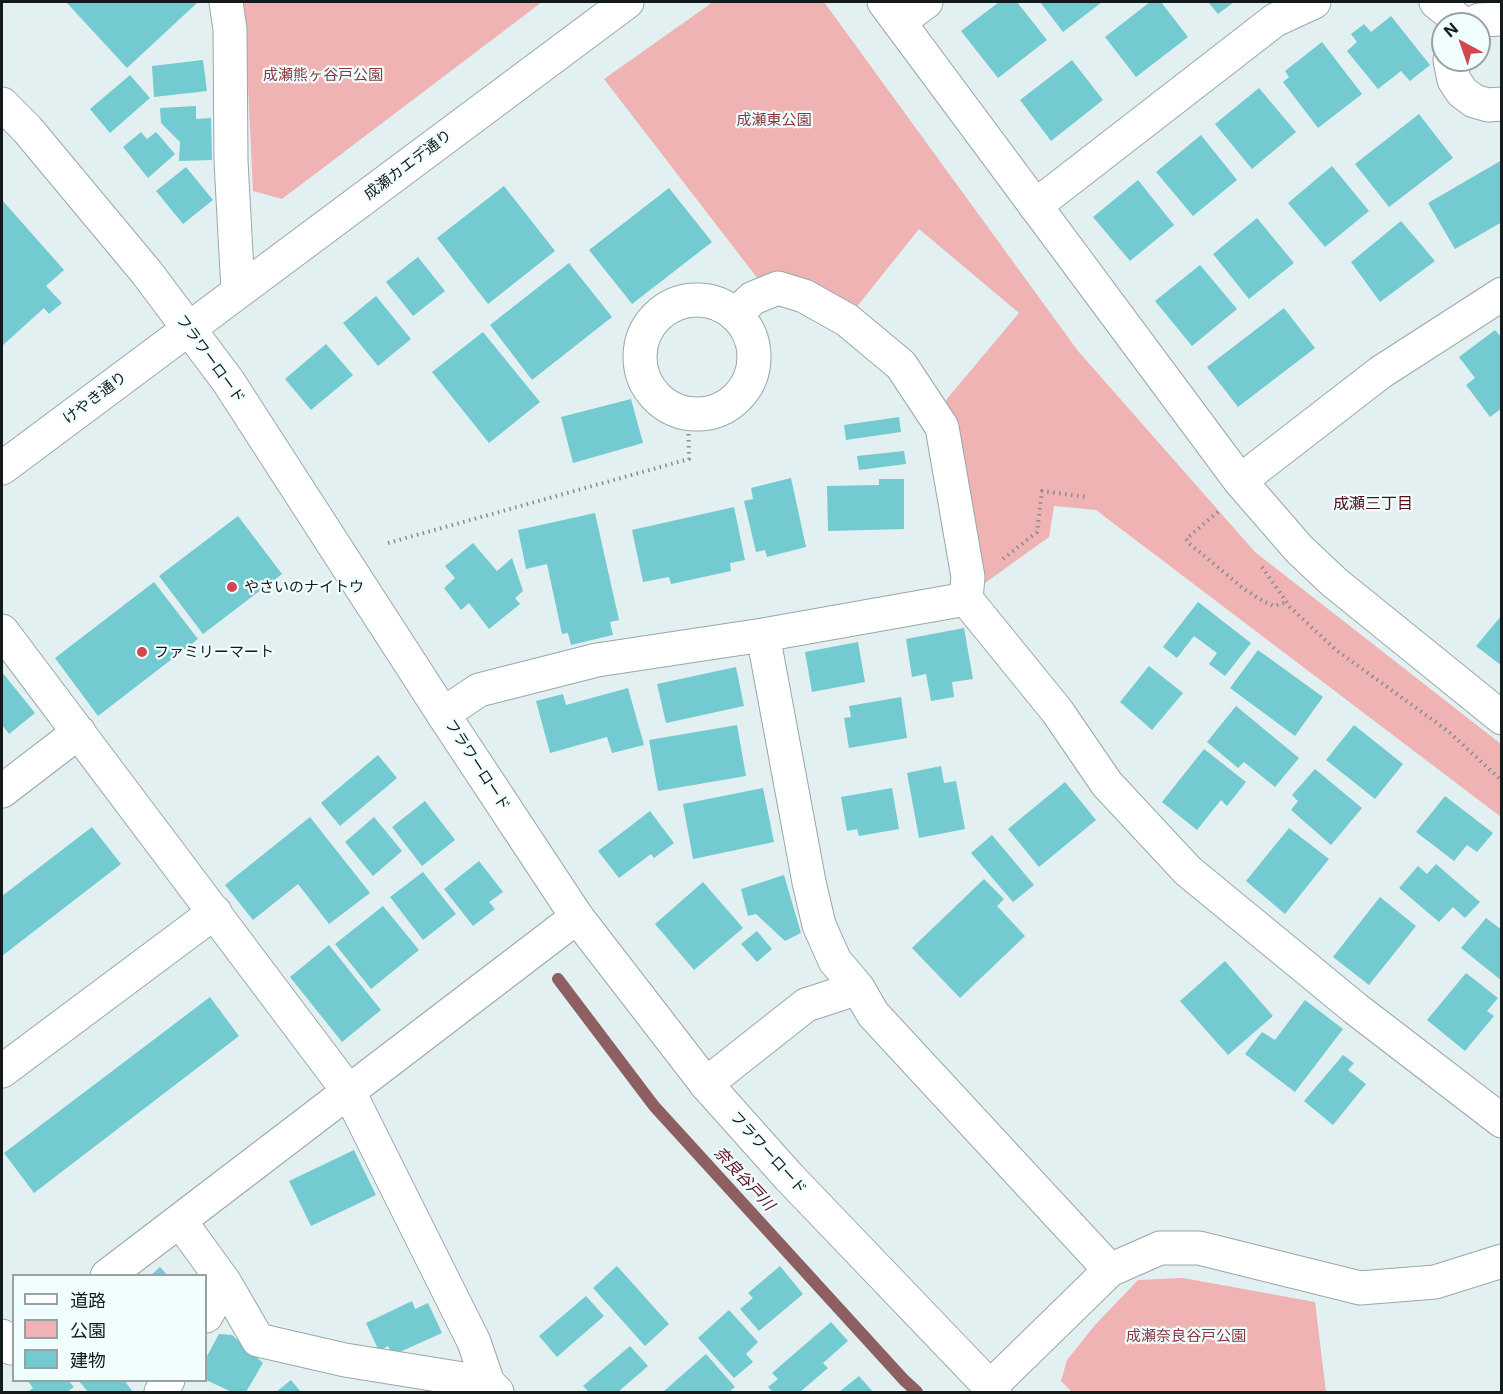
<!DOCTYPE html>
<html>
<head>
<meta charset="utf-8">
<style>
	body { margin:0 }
	#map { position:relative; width:1503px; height:1394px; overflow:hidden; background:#e3f0f1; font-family:Inter,"Noto Sans JP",sans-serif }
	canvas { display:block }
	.frame { position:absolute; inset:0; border:3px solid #141919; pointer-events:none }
	.legend { position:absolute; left:12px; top:1274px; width:195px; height:108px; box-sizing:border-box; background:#f0feff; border:2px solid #98a2a3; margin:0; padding:8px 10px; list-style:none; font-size:18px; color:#141919 }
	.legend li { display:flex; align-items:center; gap:12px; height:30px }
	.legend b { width:30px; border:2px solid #98a2a3 }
	.north { position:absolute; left:1431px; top:12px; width:60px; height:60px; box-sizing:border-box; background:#f0feff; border:2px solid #98a2a3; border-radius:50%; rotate:320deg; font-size:16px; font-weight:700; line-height:24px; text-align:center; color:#141919 }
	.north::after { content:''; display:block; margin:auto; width:21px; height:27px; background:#d44451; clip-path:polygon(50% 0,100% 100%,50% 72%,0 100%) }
</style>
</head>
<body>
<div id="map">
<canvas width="1503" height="1394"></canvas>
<div class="frame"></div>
<ul class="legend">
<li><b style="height:8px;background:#fff"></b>道路</li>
<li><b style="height:16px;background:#efb3b3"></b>公園</li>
<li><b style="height:16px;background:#73cad1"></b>建物</li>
</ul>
<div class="north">N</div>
</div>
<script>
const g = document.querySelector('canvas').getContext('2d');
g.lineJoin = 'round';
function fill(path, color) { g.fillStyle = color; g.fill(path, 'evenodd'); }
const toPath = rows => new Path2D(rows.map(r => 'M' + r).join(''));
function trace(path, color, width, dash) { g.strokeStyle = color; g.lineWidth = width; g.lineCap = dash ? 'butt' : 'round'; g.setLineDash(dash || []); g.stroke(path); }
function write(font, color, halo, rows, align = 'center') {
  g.font = font + ' Inter,"Noto Sans JP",sans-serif'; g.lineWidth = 4.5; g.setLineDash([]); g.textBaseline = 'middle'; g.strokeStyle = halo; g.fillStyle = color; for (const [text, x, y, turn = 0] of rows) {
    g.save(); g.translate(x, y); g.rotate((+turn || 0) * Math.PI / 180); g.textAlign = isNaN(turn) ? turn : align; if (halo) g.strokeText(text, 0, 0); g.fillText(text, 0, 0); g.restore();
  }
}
const green = toPath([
	[244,2,542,2,282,199,253,191],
	[713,2,824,2,1078,351,1255,552,1501,744,1501,817,1096,510,1054,506,1049,537,978,588,946,400,1019,313,919,229,851,314,765,288,604,79],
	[1183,1278,1315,1302,1326,1392,1072,1392,1061,1381,1067,1360,1095,1325,1138,1280]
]);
const stream = toPath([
	[558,979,654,1106,904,1380,917,1392]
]);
const building = toPath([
	[66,2,198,2,127,68],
	[999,2,1017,2,1047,40,998,78,961,31],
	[1040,2,1102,2,1063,32],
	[1150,2,1161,2,1188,37,1136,77,1105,37],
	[1208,2,1234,2,1218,14],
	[1391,16,1430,65,1410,81,1401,71,1378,89,1347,51,1357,42,1351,34,1364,24,1371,32],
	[1322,42,1362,94,1318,128,1283,82,1289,77,1285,71],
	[203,60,207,91,154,97,152,66],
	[1072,60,1103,100,1051,141,1020,100],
	[130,75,150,98,110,133,90,109],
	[1259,88,1296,132,1252,169,1215,124],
	[196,106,196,119,211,118,212,160,179,161,180,142,161,123,160,108],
	[1419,114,1453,158,1389,207,1355,164],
	[141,132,147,139,156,132,175,154,148,178,123,147],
	[1201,135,1237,180,1193,216,1156,172],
	[1502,160,1502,222,1455,249,1428,203],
	[1332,166,1369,211,1325,247,1288,203],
	[186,167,213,200,183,224,156,191],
	[1138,180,1174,225,1130,261,1093,217],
	[504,186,555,251,488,304,437,238],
	[669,188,712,242,632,304,589,250],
	[2,200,64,270,46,286,62,303,49,314,44,308,2,346],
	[1257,218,1294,263,1249,299,1213,254],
	[1401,221,1435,261,1380,302,1351,262],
	[418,257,445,291,413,316,386,282],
	[569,263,612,317,532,380,490,325],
	[1200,265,1237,309,1192,346,1155,301],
	[376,296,411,339,378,366,343,323],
	[1284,308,1315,348,1238,407,1207,367],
	[1495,330,1502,338,1502,408,1490,417,1466,385,1475,378,1459,357],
	[483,332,540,402,489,443,432,372],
	[326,344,353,375,311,410,285,379],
	[631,399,643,443,573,463,561,417],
	[899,417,901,432,846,440,844,425],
	[904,451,906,464,859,470,857,456],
	[791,478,806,547,767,557,765,550,756,552,744,501,753,499,751,488],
	[879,479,904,479,904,529,828,531,827,486,879,485],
	[734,507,745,560,730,563,731,571,671,584,669,577,643,582,632,530],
	[595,513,619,620,610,622,613,635,571,645,568,633,562,634,547,564,526,569,518,530],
	[238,516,282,574,203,634,159,576],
	[473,543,497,571,512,558,523,591,515,598,520,604,489,629,469,603,461,610,444,588,455,578,445,566],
	[154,582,198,639,98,716,55,658],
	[1198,602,1251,643,1225,676,1209,664,1217,653,1194,636,1177,658,1163,647],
	[1502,615,1502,666,1476,646],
	[964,628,973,679,952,682,954,697,931,701,926,674,912,677,906,639],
	[858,642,865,682,812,692,805,652],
	[1258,650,1323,697,1295,736,1230,688],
	[1149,666,1183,693,1152,730,1120,702],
	[736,667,744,706,666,723,657,684],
	[2,672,35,713,9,734,2,725],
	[628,688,644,745,612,753,607,737,550,753,536,701,563,694,566,705],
	[901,697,907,738,849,748,844,718,851,717,849,706],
	[1236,706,1299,758,1275,787,1244,762,1238,768,1207,742],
	[737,725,746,776,658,791,649,740],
	[1354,725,1403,764,1375,799,1326,760],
	[1204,749,1246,782,1227,806,1221,800,1197,830,1162,802],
	[378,755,397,778,340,826,321,803],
	[941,766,944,783,956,781,965,829,919,838,907,773],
	[1315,769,1362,808,1331,845,1291,810,1298,801,1292,795],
	[1065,782,1096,820,1039,867,1008,829],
	[763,788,774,842,693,859,683,804],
	[892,788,899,829,859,836,857,829,847,831,841,797],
	[1445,796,1493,833,1477,852,1467,845,1454,861,1416,832],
	[425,801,455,840,422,866,392,827],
	[650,811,674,843,654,858,651,854,619,878,598,851],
	[310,817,370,893,329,924,298,884,253,920,225,885],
	[374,817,402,851,373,876,345,842],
	[92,827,121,864,2,956,2,896],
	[1289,828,1329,859,1285,914,1246,881],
	[992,835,1034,885,1013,902,971,853],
	[479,861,503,892,489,902,495,909,473,926,444,889],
	[1436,864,1480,902,1465,918,1453,907,1439,922,1399,888,1418,866,1427,874],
	[423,872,456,914,423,940,390,897],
	[784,875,801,933,785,941,756,914,748,916,741,889],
	[984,879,1004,899,997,906,1025,936,960,998,912,948],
	[703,882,743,928,694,970,655,924],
	[1380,897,1416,926,1369,985,1333,957],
	[383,906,419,950,371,989,335,944],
	[1486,918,1502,930,1502,981,1461,948],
	[757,931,772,949,757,962,741,944],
	[329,945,381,1010,342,1042,290,977],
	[1225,961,1273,1016,1228,1055,1180,1001],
	[1466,973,1498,998,1487,1011,1494,1016,1465,1051,1427,1020],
	[210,997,239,1036,34,1193,4,1153],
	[1305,1000,1343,1029,1295,1092,1245,1054,1262,1032,1275,1040],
	[1343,1055,1354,1063,1348,1070,1366,1084,1333,1125,1304,1101],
	[354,1150,376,1195,311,1226,289,1181],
	[617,1266,669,1324,645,1346,593,1288],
	[780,1266,803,1294,759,1331,740,1309,753,1298,748,1293],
	[160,1267,168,1276,150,1276],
	[586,1296,604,1316,557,1357,539,1336],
	[412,1301,415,1309,428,1303,442,1333,393,1355,388,1346,379,1351,366,1323],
	[729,1310,758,1342,746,1354,753,1362,734,1378,698,1338],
	[831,1322,848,1341,823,1363,828,1368,800,1392,773,1392,768,1387,778,1379,772,1373],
	[219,1334,232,1335,263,1363,246,1392,232,1392,206,1380,206,1358],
	[630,1346,648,1366,618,1392,589,1392,583,1386],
	[706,1354,735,1387,729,1392,663,1392],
	[859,1376,873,1392,839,1392],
	[27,1380,68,1380,74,1387,67,1392,28,1392,33,1388],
	[78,1380,124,1380,133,1392,88,1392],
	[291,1380,301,1392,276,1392]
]);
const path = toPath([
	[1218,512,1186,539,1190,544,1244,589,1263,601,1274,606,1287,602],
	[388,543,689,459,688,414],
	[1003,559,1037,532,1042,491,1087,497],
	[1262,567,1290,607,1336,650,1448,731,1502,781]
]);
const minor = toPath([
	[226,2,230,29,231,161,238,291],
	[1436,2,1463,24],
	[899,22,926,2],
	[1473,24,1479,20,1502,19],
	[1450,60,1454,80,1462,92,1474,101,1488,105,1502,104],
	[1035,206,1275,20,1314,2],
	'640 357a57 57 0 1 1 114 0a57 57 0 1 1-114 0Z',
	[735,315,753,298,778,288,804,296,847,320,901,365,942,427,968,577,966,599,1057,711,1107,784,1188,871,1356,1009,1502,1121],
	[1240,481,1381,372,1502,294],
	[2,631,349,1092,474,1342,488,1383,497,1392],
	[763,635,809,882,819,925,835,961,858,988,873,1014,1110,1270],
	[443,714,479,690,597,660,763,635,966,599],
	[2,791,79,732],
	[2,1071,215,912],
	[706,1084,806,1005,858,988],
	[180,1221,225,1283,258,1340,345,1360,488,1383],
	[107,1276,577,917],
	[206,1316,225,1283],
	[2,1336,11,1348],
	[990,1387,1110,1270,1160,1248,1199,1248,1360,1288,1435,1282,1502,1261],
	[161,1392,168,1380]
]);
const tertiary = toPath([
	[884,2,1240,481,1299,549,1334,582,1502,718],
	[2,104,27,129,147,273,228,381,443,714,577,917,706,1084,789,1177,995,1392],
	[2,468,627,2]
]);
const markers = [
	[232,587,6,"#d44451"],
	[142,652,6,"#d44451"]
];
const parkNames = [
	["成瀬熊ヶ谷戸公園",323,75],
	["成瀬東公園",774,120],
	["成瀬奈良谷戸公園",1186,1336]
];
const streetNames = [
	["成瀬カエデ通り",408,165,-37],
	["フラワーロード",210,359,54],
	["けやき通り",95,398,-37],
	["フラワーロード",477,765,57],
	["フラワーロード",768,1153,48]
];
const poiNames = [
	["やさいのナイトウ",244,587],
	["ファミリーマート",154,652]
];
const neighbourhoodNames = [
	["成瀬三丁目",1373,504]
];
const waterNames = [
	["奈良谷戸川",744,1179,47]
];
fill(green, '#efb3b3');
trace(stream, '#8d5f60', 12);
fill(building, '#73cad1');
trace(minor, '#9aa7a8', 35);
trace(tertiary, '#9aa7a8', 35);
trace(path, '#858e8f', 4, [1.5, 4.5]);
trace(minor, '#fff', 33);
trace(tertiary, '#fff', 33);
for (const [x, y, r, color] of markers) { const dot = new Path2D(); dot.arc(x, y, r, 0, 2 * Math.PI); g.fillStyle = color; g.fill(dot); trace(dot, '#f0feff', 2); }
write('15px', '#8b373c', '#f0feff', parkNames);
write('15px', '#141919', '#f0feff', streetNames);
write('15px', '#141919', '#f0feff', poiNames, 'left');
write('16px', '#551018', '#f0feff', neighbourhoodNames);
write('italic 16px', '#610e1a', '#f0feff', waterNames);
</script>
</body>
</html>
